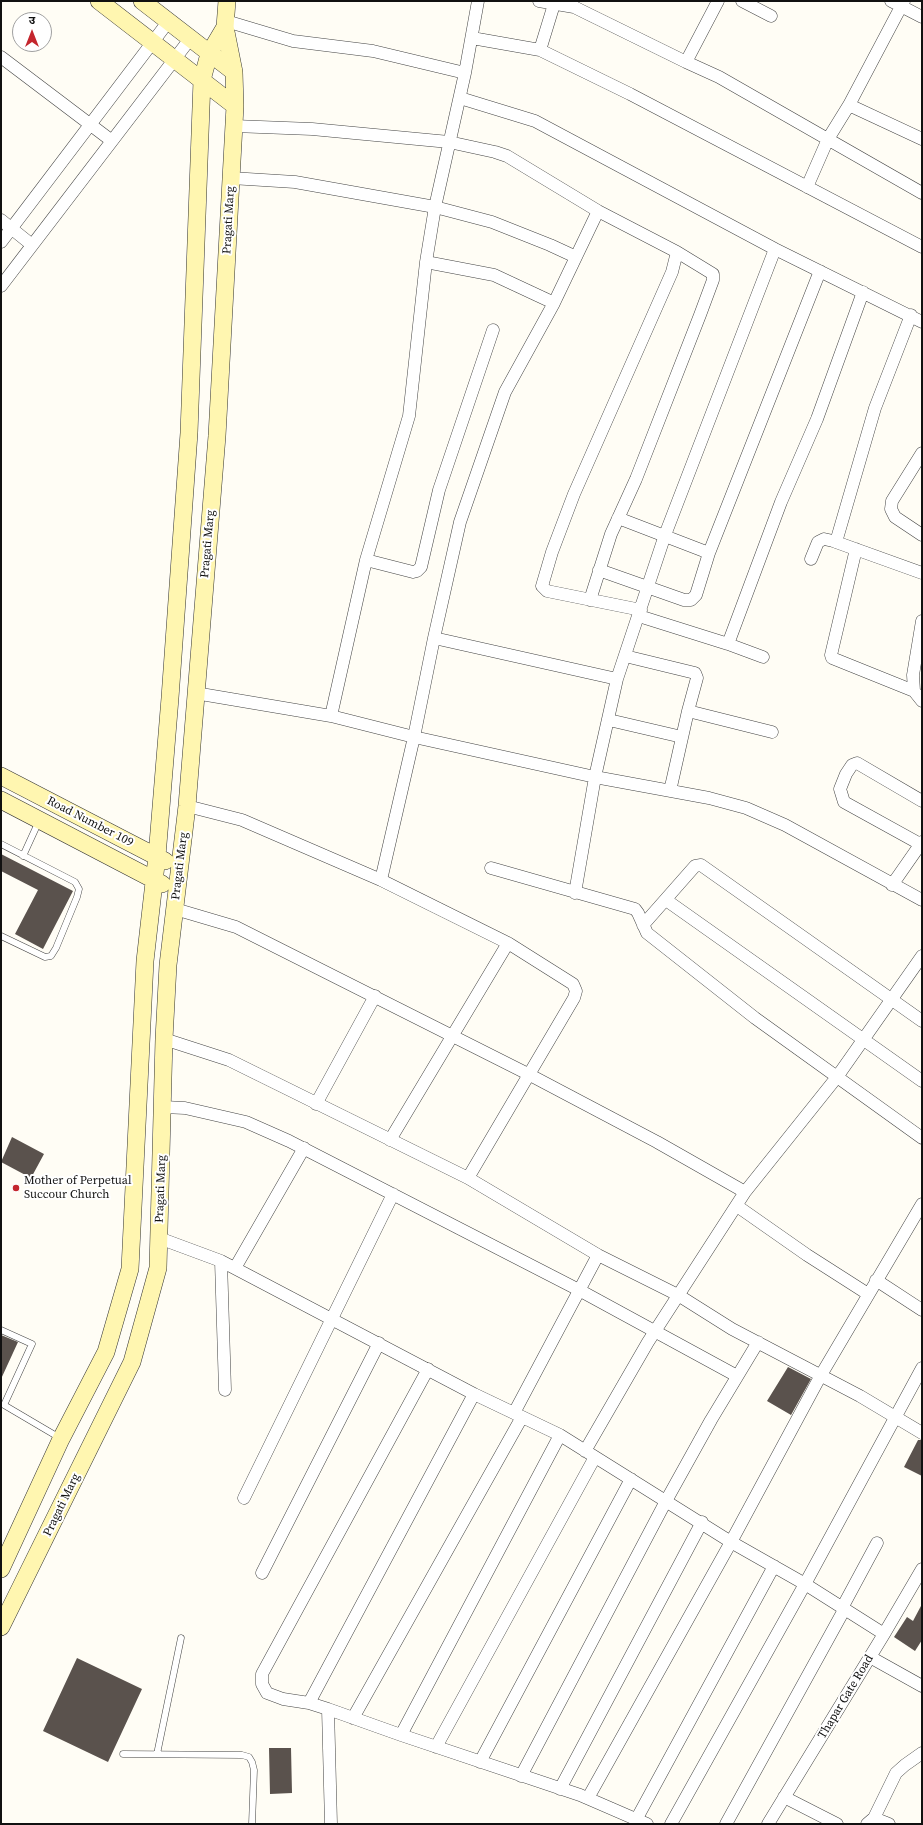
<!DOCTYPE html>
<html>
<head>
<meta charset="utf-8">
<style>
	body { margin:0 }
	#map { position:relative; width:923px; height:1825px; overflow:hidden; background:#fffdf5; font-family:"Source Serif 4","Noto Sans Devanagari",serif }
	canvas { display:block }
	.frame { position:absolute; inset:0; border:2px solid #111; pointer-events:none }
	.north { position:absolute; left:12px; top:12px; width:40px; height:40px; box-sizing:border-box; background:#fff; border:1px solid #a0a0a0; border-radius:50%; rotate:0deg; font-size:11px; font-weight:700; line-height:16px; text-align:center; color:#111 }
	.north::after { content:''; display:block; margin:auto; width:14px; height:18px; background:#c4262e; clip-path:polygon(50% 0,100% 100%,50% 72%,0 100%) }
</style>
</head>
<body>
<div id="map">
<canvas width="923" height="1825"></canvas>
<div class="frame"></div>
<div class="north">उ</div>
</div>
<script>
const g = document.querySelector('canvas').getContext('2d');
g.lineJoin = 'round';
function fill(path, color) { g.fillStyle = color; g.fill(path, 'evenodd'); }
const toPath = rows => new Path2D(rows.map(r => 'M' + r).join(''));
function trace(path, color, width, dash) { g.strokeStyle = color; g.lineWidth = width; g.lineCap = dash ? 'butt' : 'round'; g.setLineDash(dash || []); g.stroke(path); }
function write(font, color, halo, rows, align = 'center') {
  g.font = font + ' "Source Serif 4",serif'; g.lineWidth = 4; g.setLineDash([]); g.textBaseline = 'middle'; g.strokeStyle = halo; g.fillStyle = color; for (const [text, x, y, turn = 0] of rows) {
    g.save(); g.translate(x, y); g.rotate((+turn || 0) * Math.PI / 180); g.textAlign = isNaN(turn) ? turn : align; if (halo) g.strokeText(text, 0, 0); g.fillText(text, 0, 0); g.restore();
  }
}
const building = toPath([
	[1,854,73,891,43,949,15,934,38,890,1,871],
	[12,1137,44,1154,31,1178,1,1162],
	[1,1335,18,1342,1,1379],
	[788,1367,811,1379,791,1415,767,1401],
	[918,1440,922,1440,922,1476,904,1467],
	[922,1604,922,1640,915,1651,894,1637,907,1617,913,1621],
	[77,1658,142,1689,108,1762,43,1731],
	[269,1748,291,1748,292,1793,270,1794]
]);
const lane = toPath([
	[1,844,75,882,79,889,77,897,56,948,51,956,45,957,1,936],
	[23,856,39,821],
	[1,1330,32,1344,4,1405,60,1438],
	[123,1754,242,1755,249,1757,252,1762,254,1770,252,1824],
	[157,1754,181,1638]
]);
const street = toPath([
	[539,1,574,7,686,62],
	[718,1,686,62,719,77,922,193],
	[742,1,771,16],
	[891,1,922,17],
	[226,21,293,41,373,51,465,73],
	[472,38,540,50,630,94,922,247],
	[540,50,555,1],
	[1,57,112,141],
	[460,98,535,121,775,249,922,322],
	[849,105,922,139],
	[234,126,312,129,449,142,495,152,507,156,598,211,677,252,713,274,713,280,700,315,636,479,611,534,590,600],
	[231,178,295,182,435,207,492,222,550,245,576,257],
	[807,187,828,139,849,105,904,1],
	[1,220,32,245],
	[1,242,168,22],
	[426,262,494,275,554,303],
	[1,286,190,39],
	[922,453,892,501,891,509,895,517,922,535],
	[618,518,709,553],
	[836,542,875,408,911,315],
	[856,549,831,655,832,658,914,691],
	[811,559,818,542,824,539,833,541,922,573],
	[366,560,413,572,417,571,421,567,439,490,493,330],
	[599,570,684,600,691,600,696,595,709,553,820,271],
	[641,610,547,591,542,586,552,552,574,494,672,272,677,252],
	[639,616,728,644,763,657],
	[922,621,913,675,914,691,922,701],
	[434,638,617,679],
	[728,644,781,502,817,419,863,292],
	[625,656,695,673,697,678,688,711],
	[195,693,331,716,414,737,595,777,709,798,746,808,785,825,922,900],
	[331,716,366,560,409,416,426,262,435,207,465,73,478,1],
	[609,720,682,737],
	[670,791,688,711,772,732],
	[922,801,857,763,852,765,846,774,840,789,844,802,922,845],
	[187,806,242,820,381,880,508,943,573,984,576,991,574,998,468,1178],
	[491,868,635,909,638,913,647,933,755,1018,922,1138],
	[381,880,414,737,434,638,460,522,505,392,554,303,598,211],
	[892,885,922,842],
	[575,893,595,777,617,679,665,535,775,249],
	[666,900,922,1081],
	[175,909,236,927,530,1075,657,1142,745,1192],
	[643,925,695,866,701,865,922,1021],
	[164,1039,229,1060,468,1178,598,1255,678,1295,732,1329,860,1396,922,1433],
	[316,1104,375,996],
	[163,1107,185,1108,246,1122,289,1141,579,1290,737,1376],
	[390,1140,508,943],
	[737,1206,807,1255,868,1294],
	[159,1238,221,1261,474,1394,560,1435,731,1542,805,1584,884,1634],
	[221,1261,225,1390],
	[235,1268,304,1148],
	[876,1280,922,1310],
	[428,1369,262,1674,262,1684,267,1693,283,1699,309,1703,328,1709,401,1735,580,1795,647,1824],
	[514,1413,598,1255],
	[585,1451,648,1342,745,1192,837,1077,922,956],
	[244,1498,393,1194],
	[262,1573,379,1343],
	[842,1608,877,1543],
	[870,1657,922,1686],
	[309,1703,474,1394],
	[328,1709,331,1824],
	[353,1718,522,1417],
	[401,1735,560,1435],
	[436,1747,595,1457],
	[480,1762,631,1479],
	[521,1776,666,1501,711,1420,758,1342],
	[560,1789,702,1522],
	[784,1797,837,1824],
	[588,1798,731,1542,821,1375,922,1204],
	[874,1818,896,1773,905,1765,922,1753],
	[636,1820,774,1566],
	[671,1824,805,1584,922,1368],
	[726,1824,844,1610],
	[768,1824,884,1634,922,1569],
	[867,1824,874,1818,889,1824]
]);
const secondary = toPath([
	[99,1,235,106],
	[142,1,234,72],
	[1,776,165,861],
	[1,800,162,884],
	[1,1569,61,1439,106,1352,130,1269,145,961,157,856,170,698,189,433,202,80,209,54,225,27],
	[1,1627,132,1362,158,1268,164,1039,168,965,187,806,217,436,235,106,234,72,225,27,227,1]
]);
const markers = [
	[16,1188,4,"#c4262e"]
];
const streetNames = [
	["Pragati Marg",229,220,-87],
	["Pragati Marg",208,544,-85],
	["Road Number 109",90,822,27],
	["Pragati Marg",180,866,-83],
	["Pragati Marg",161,1189,-88],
	["Pragati Marg",62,1505,-64],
	["Thapar Gate Road",846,1697,-59]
];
const poiNames = [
	["Mother of Perpetual",24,1181],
	["Succour Church",24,1195]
];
fill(building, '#5a524d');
trace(lane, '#444', 7);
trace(street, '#444', 13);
trace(secondary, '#333', 18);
trace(lane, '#fff', 6);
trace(street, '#fff', 12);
trace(secondary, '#fff6b0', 17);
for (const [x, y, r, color] of markers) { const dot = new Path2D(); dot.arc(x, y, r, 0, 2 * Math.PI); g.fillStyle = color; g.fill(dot); trace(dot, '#fff', 1.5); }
write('12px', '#111', '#fff', streetNames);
write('12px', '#111', '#fff', poiNames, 'left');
</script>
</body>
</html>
